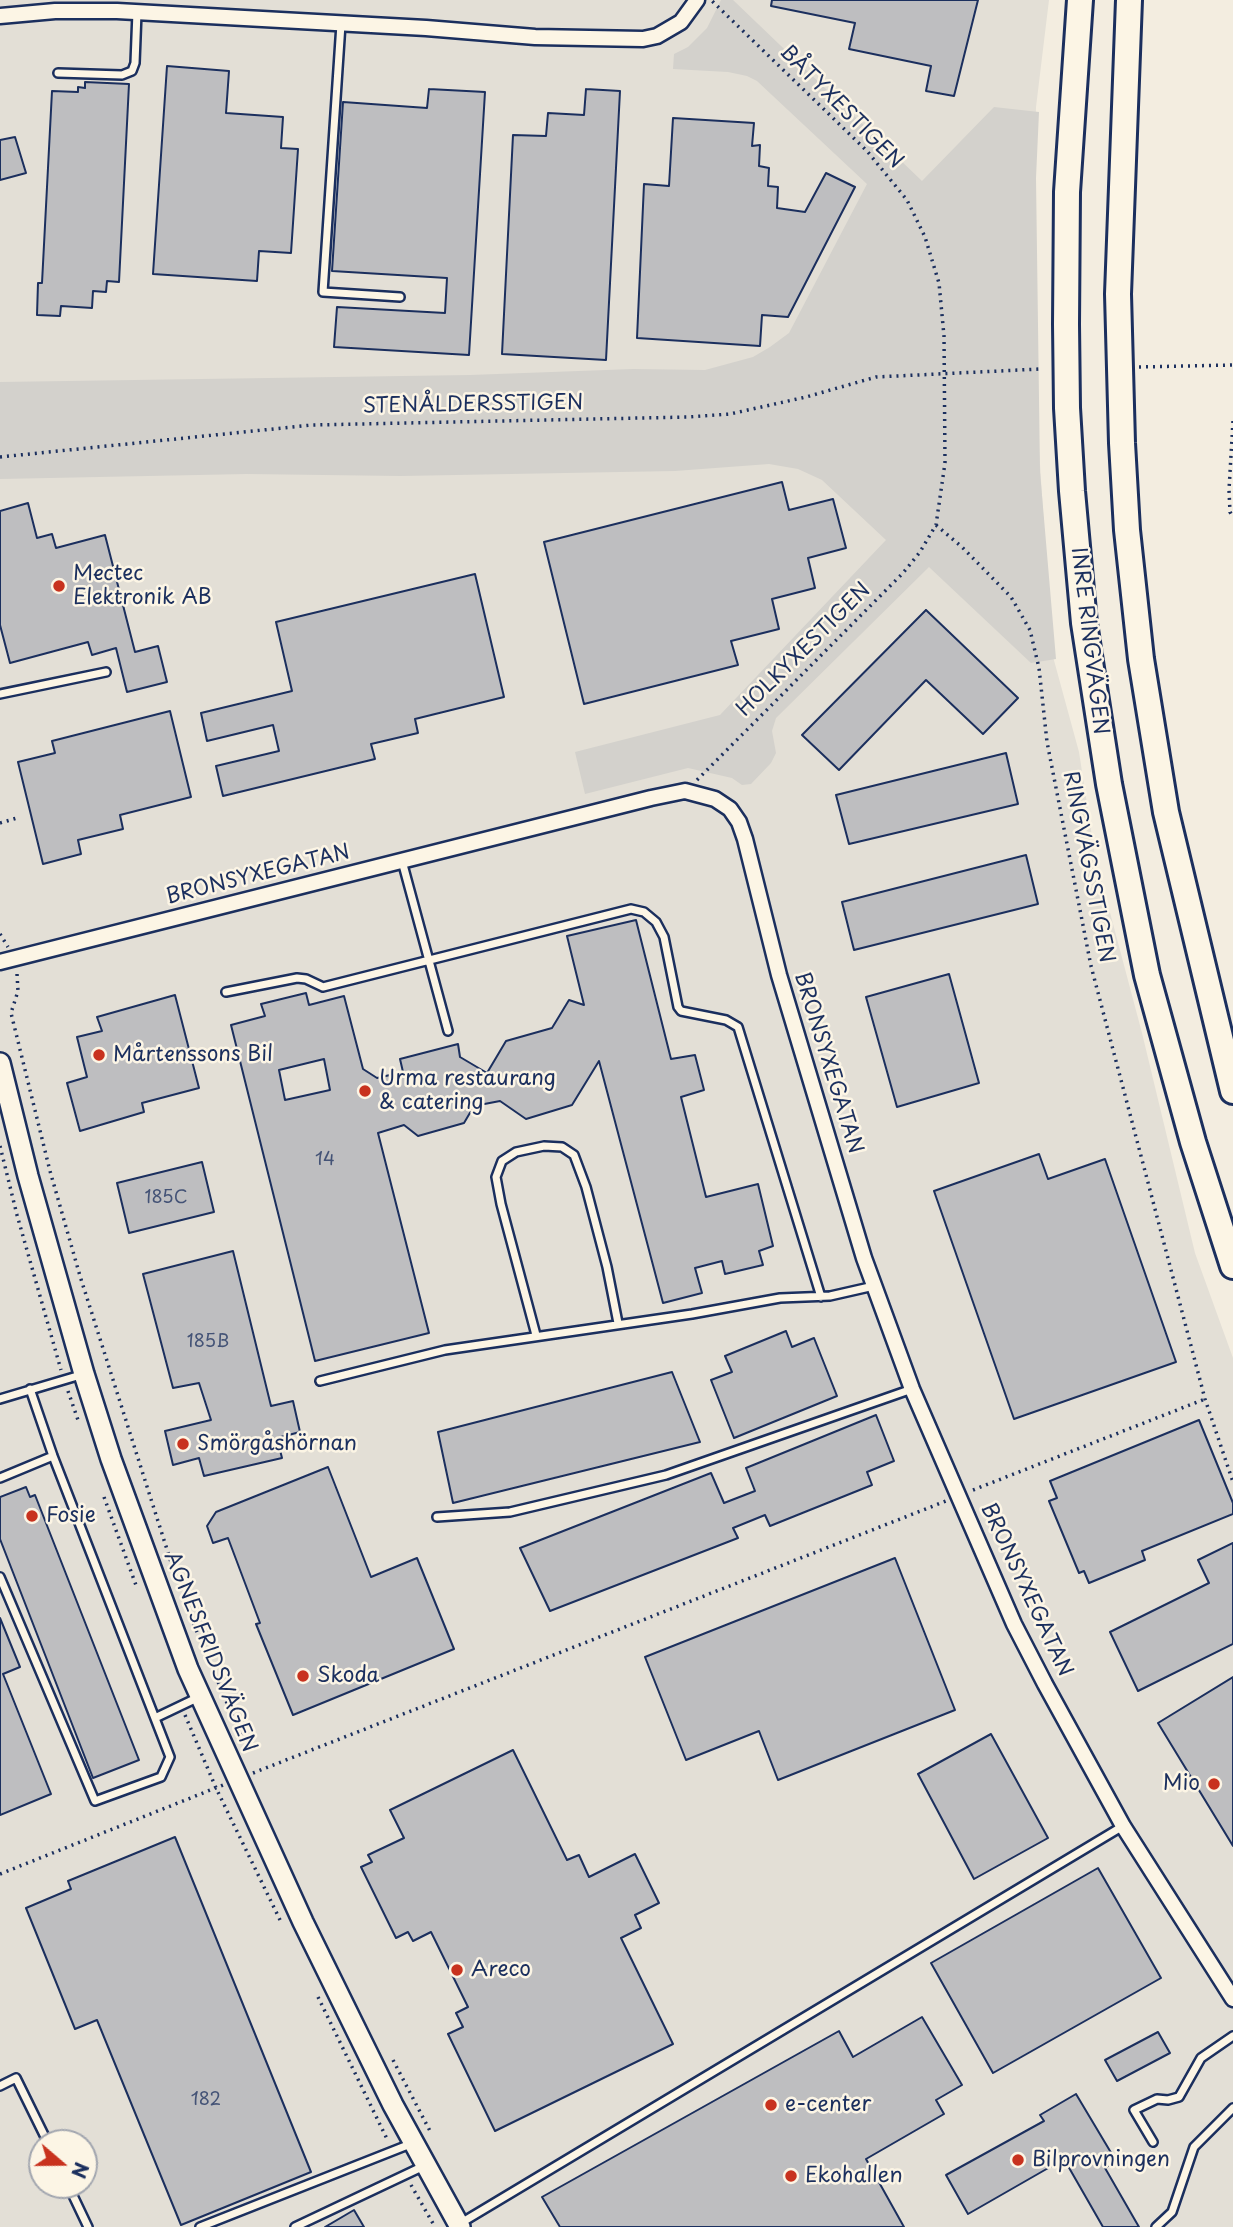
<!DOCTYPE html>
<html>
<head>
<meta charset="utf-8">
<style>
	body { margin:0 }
	#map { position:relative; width:1233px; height:2227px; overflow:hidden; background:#f3ede0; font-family:"Playpen Sans",sans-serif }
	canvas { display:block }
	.north { position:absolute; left:28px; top:2129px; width:70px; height:70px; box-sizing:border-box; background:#fcf5e5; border:2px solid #a2a6af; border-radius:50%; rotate:110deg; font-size:19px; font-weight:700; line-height:28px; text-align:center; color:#1b2f5e }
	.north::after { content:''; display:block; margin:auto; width:24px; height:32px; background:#c8321e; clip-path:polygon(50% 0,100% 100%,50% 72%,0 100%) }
</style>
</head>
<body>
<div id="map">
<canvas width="1233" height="2227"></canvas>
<div class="north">N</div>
</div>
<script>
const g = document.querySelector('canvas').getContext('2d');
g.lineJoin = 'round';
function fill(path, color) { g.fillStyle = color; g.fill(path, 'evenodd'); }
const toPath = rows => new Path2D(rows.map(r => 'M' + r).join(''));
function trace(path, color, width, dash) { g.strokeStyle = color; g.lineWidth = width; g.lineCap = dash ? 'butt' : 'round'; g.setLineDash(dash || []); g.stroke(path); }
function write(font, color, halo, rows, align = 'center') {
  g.font = font + ' "Playpen Sans",sans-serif'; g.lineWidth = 5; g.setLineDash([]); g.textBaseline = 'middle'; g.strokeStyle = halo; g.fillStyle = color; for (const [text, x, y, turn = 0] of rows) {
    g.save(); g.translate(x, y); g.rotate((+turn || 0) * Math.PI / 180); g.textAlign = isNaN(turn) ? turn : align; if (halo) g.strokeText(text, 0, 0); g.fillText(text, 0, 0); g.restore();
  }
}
const built = toPath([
	[0,0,1049,0,1036,107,1033,275,1036,401,1052,653,1079,752,1095,856,1142,1033,1195,1253,1233,1358,1233,2227,0,2227],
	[42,2143,84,2143,84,2185,42,2185]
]);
const green = toPath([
	[721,0,733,0,922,181,994,107,1039,112,1036,178,1040,472,1056,659,1031,663,929,567,776,718,772,731,776,753,771,763,751,784,742,785,732,778,688,768,585,794,575,752,720,715,886,540,822,480,798,469,769,464,675,471,401,476,247,474,0,479,0,382,470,375,633,369,705,370,753,357,770,347,789,333,867,184,757,81,747,76,728,72,673,69,674,54,688,47,707,28]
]);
const building = toPath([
	[772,0,978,0,954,96,926,91,931,66,849,49,855,23,771,6,772,0],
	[167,66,229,71,226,113,283,117,281,148,298,149,291,253,259,251,257,281,153,274,167,66],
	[85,82,129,84,119,282,107,281,106,292,93,291,92,308,61,306,60,316,37,315,38,283,42,283,52,91,78,92,78,87,85,88,85,82],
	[429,89,485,92,469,355,334,347,337,307,445,313,447,278,332,271,343,102,427,108,429,89],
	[586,89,620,91,606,360,502,354,513,135,546,136,548,113,584,115,586,89],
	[673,118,754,123,752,146,760,145,759,166,769,168,768,186,778,187,777,208,805,212,826,173,855,187,788,317,762,315,760,346,637,338,644,184,669,186,673,118],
	[15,137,26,173,0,180,0,140,15,137],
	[782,482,789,510,833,499,846,548,808,558,815,588,772,599,779,629,731,641,738,665,584,704,544,542,782,482],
	[28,503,37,538,52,534,56,548,105,535,135,652,158,646,167,682,127,692,116,648,92,655,88,642,10,663,0,625,0,511,28,503],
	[475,574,504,697,415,719,418,733,371,744,375,759,223,796,216,766,279,751,273,725,207,741,201,713,292,691,276,622,475,574],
	[926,610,1018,698,983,734,926,680,839,770,802,735,926,610],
	[170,711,191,797,120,815,123,829,78,840,81,854,43,864,18,762,55,753,52,741,170,711],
	[1006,753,1018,804,849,844,836,795,1006,753],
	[1026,855,1038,904,854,950,842,902,1026,855],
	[636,920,671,1059,695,1055,704,1090,681,1097,706,1197,758,1184,773,1246,759,1251,763,1265,725,1274,722,1261,695,1268,702,1293,663,1303,599,1061,572,1105,526,1119,500,1101,474,1106,464,1123,418,1136,404,1125,378,1133,429,1333,315,1361,231,1025,265,1016,261,1004,306,993,309,1005,344,996,363,1069,377,1078,403,1072,400,1059,458,1044,460,1057,487,1073,506,1041,552,1028,569,1000,584,1005,567,936,636,920],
	[324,1059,330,1090,285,1100,279,1070,324,1059],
	[949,974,979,1083,897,1107,866,997,949,974],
	[175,995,199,1088,142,1103,144,1112,80,1131,67,1083,87,1077,77,1037,102,1031,97,1017,175,995],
	[1039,1154,1048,1179,1105,1159,1176,1362,1014,1419,934,1191,1039,1154],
	[202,1162,214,1212,129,1233,117,1183,202,1162],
	[233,1251,271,1406,293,1401,300,1432,277,1438,282,1458,204,1476,199,1458,173,1465,165,1431,211,1420,199,1383,173,1388,143,1274,233,1251],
	[786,1331,792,1347,814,1338,837,1396,734,1438,711,1380,732,1372,725,1356,786,1331],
	[672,1372,700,1442,453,1503,438,1432,672,1372],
	[876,1415,894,1461,867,1472,872,1485,770,1526,765,1515,733,1528,738,1538,550,1611,520,1548,711,1473,724,1503,755,1491,746,1468,876,1415],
	[1199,1420,1233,1503,1233,1514,1142,1551,1145,1560,1089,1583,1084,1571,1079,1573,1049,1501,1057,1498,1050,1481,1199,1420],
	[328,1467,371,1577,417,1558,454,1649,293,1715,256,1624,260,1623,228,1538,213,1543,207,1526,216,1512,328,1467],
	[26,1487,30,1497,35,1495,139,1760,93,1778,0,1539,0,1497,26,1487],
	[1233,1543,1233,1644,1138,1691,1110,1632,1209,1583,1198,1560,1233,1543],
	[895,1558,955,1710,778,1780,759,1731,686,1760,645,1657,895,1558],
	[0,1618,20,1667,3,1674,51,1794,0,1815,0,1618],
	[1233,1677,1233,1846,1158,1723,1233,1677],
	[991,1734,1048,1838,974,1879,918,1774,991,1734],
	[513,1750,567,1860,579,1855,589,1877,635,1854,659,1903,635,1915,641,1928,621,1938,673,2044,495,2131,448,2034,463,2027,456,2013,468,2007,431,1932,413,1941,408,1932,396,1938,361,1867,372,1862,368,1855,404,1838,390,1810,513,1750],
	[175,1837,311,2172,181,2225,97,2020,75,2029,26,1908,71,1889,68,1881,175,1837],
	[1098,1868,1161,1978,993,2073,931,1963,1098,1868],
	[922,2017,962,2085,936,2100,944,2114,866,2159,904,2227,560,2227,542,2197,839,2031,853,2057,922,2017],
	[1158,2032,1170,2053,1117,2081,1105,2060,1158,2032],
	[1076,2094,1116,2161,1105,2168,1139,2227,1103,2227,1064,2159,968,2214,946,2175,1044,2121,1040,2115,1076,2094],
	[354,2210,364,2227,325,2227,354,2210]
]);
const path = toPath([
	[1139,367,1233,365],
	[1233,421,1229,490,1230,512,1233,517],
	[0,457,312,425,688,417,730,414,806,397,876,377,1040,369],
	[936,525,962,547,1011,597,1030,630,1039,668,1047,742,1091,966,1205,1399,1233,1482],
	[697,780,903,573,920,552,936,525,945,463,944,336,939,283,925,237,907,200,867,151,712,1],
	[0,823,17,818],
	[0,934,8,947],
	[17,974,18,991,11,1013,50,1171,80,1276,178,1584],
	[0,1146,17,1215,61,1370],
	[68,1391,78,1420],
	[973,1490,1205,1399],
	[104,1497,137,1588],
	[188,1611,241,1736],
	[185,1715,216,1788,282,1924],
	[253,1773,946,1501],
	[0,1874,223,1785],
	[318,1997,388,2141],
	[393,2060,430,2131],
	[411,2185,435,2227]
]);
const service = toPath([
	[341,24,323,292,400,297],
	[58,73,122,75,132,71,135,63,137,12],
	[0,694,106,672],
	[402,861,448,1031],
	[226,992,297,978,306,979,323,987,631,909,644,912,656,922,664,937,678,1007,681,1011,726,1020,738,1027,821,1297],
	[536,1335,501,1204,496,1177,502,1161,516,1152,544,1146,562,1147,574,1155,586,1187,607,1267,618,1323],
	[320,1381,445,1350,692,1314,780,1298,830,1296,874,1286],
	[0,1399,84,1374],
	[0,1478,53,1456],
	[437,1517,510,1512,666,1475,912,1389],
	[0,1577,95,1801,161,1777,170,1757,53,1456,30,1389],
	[155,1718,199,1697],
	[0,2086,16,2078,48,2143],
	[1153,2142,1134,2110,1157,2099,1168,2100,1179,2097,1201,2058,1233,2036],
	[68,2185,88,2227],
	[461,2223,1123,1826],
	[200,2227,413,2143],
	[295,2227,426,2165],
	[1156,2227,1172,2212,1194,2147,1233,2108]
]);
const minor = toPath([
	[0,16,55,11,117,11,426,28,535,37,643,39,657,36,681,22,697,0],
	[0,962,651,798,685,791,715,799,730,809,739,822,745,839,779,975,864,1258,912,1389,1014,1624,1045,1684,1123,1826,1233,1999]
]);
const secondary = toPath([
	[0,1063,28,1176,84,1374,111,1459,188,1669,303,1922,393,2105,460,2227]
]);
const motorway = toPath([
	[1080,0,1067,192,1066,324,1067,408,1072,491,1084,623,1109,784,1147,975,1193,1142,1233,1266],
	[1129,0,1118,294,1122,443,1127,530,1141,659,1166,812,1233,1091]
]);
const markers = [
	[59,586,7,"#c8321e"],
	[99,1055,7,"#c8321e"],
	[365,1091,7,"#c8321e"],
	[183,1444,7,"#c8321e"],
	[32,1516,7,"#c8321e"],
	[303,1676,7,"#c8321e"],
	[1214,1784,7,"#c8321e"],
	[457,1970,7,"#c8321e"],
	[771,2105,7,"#c8321e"],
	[1018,2160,7,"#c8321e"],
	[791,2176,7,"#c8321e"]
];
const numberNames = [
	["14",325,1160],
	["185C",166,1198],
	["185B",208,1342],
	["182",206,2100]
];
const streetNames = [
	["BÅTYXESTIGEN",841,107,45],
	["STENÅLDERSSTIGEN",473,405,-1],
	["INRE RINGVÄGEN",1089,641,83],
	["HOLKYXESTIGEN",804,650,-45],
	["RINGVÄGSSTIGEN",1088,867,79],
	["BRONSYXEGATAN",258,875,-14],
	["BRONSYXEGATAN",828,1063,73],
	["BRONSYXEGATAN",1026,1590,65],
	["AGNESFRIDSVÄGEN",210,1652,68]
];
const poiNames = [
	["Mectec",73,574],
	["Elektronik AB",73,598],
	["Mårtenssons Bil",113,1055],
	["Urma restaurang",379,1079],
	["& catering",379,1103],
	["Smörgåshörnan",197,1444],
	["Fosie",46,1516],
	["Skoda",317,1676],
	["Mio",1200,1784,"right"],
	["Areco",471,1970],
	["e-center",785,2105],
	["Bilprovningen",1032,2160],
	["Ekohallen",805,2176]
];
fill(built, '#e3dfd6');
fill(green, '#d3d1cc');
fill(building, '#bebec0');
trace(building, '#1b2f5e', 2);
trace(service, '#1b2f5e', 12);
trace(minor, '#1b2f5e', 19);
trace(secondary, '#1b2f5e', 24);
trace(motorway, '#1b2f5e', 30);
trace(path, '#1b2f5e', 3.5, [2, 5]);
trace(service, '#fcf5e5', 7);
trace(minor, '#fcf5e5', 14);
trace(secondary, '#fcf5e5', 19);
trace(motorway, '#fcf5e5', 24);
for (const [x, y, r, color] of markers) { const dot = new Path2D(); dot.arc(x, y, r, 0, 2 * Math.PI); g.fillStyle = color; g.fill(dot); trace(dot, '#fcf5e5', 2.5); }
write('18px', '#445376', null, numberNames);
write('21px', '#1b2f5e', '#fcf5e5', streetNames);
write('21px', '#1b2f5e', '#fcf5e5', poiNames, 'left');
</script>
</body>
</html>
